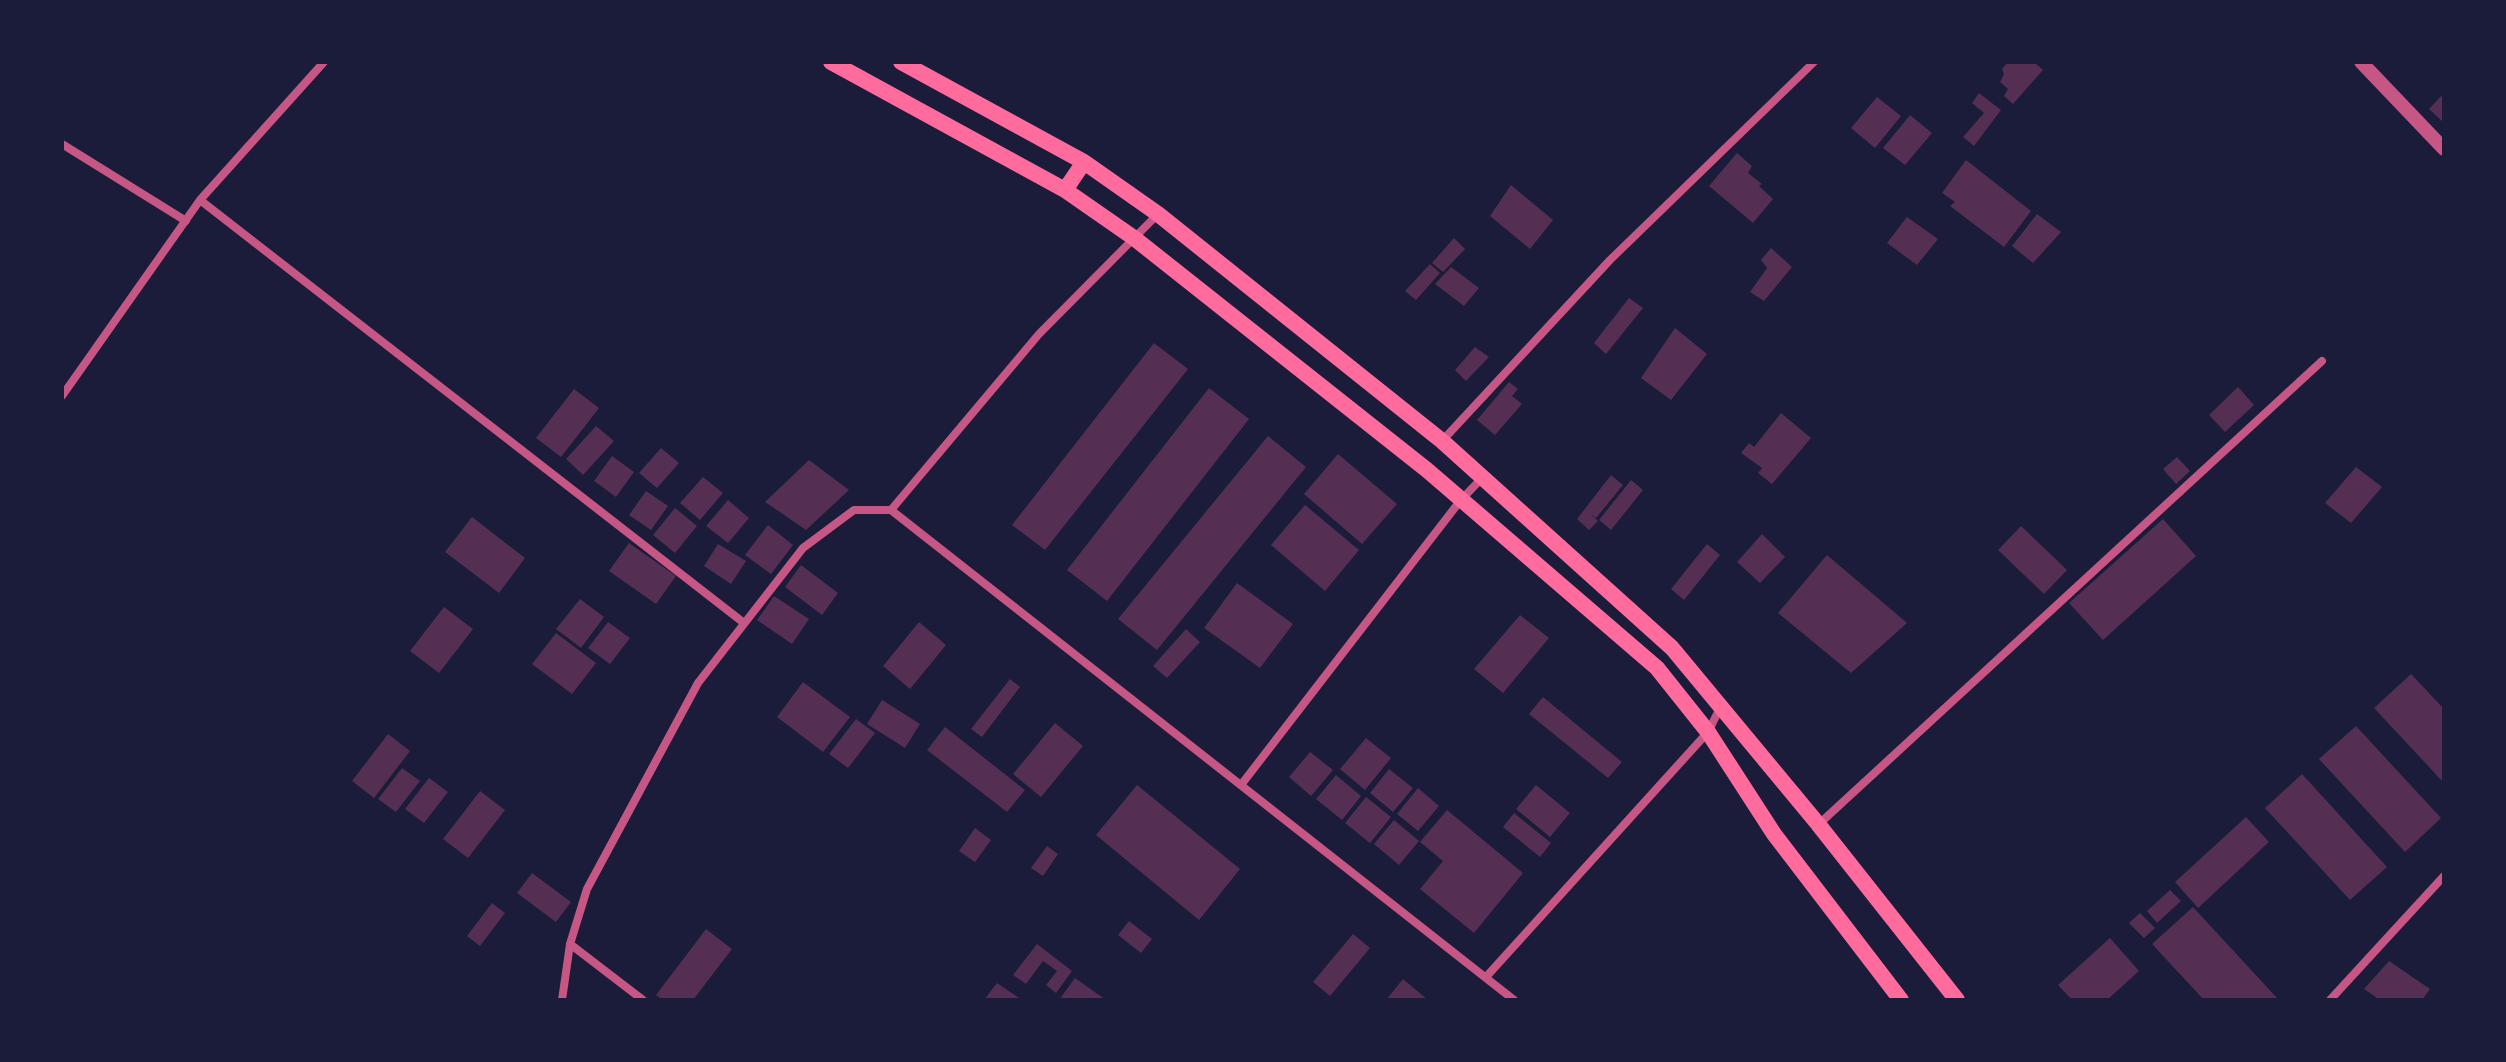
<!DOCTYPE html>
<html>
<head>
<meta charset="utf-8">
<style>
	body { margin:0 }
	#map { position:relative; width:2506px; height:1062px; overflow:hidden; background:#1b1b3a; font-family:"Nunito Sans",sans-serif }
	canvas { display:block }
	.frame { position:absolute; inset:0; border:64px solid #1b1b3a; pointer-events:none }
</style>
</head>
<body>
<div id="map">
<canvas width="2506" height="1062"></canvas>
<div class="frame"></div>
</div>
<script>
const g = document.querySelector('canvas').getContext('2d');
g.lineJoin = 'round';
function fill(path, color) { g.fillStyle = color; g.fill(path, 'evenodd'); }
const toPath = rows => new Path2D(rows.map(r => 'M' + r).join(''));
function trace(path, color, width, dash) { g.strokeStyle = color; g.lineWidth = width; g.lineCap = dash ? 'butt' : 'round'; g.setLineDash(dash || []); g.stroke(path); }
const building = toPath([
	[2008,62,2034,62,2043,70,2013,104,2004,96,2008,89,2000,82,2004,74,2002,69],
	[1979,93,2001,110,1974,146,1963,137,1984,113,1972,103],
	[2444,93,2444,123,2429,109],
	[1877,97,1901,116,1875,148,1851,128],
	[1910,115,1932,133,1905,165,1883,148],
	[1737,153,1752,166,1748,173,1762,184,1759,186,1773,199,1753,223,1709,186],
	[1966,160,2031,211,2004,247,1950,206,1955,202,1942,193],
	[1511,185,1553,220,1530,249,1490,216],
	[2037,214,2061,232,2033,263,2012,246],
	[1907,217,1938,239,1917,265,1887,243],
	[1454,238,1465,249,1443,272,1432,263],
	[1771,248,1792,267,1764,301,1750,292,1767,268,1761,260],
	[1430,264,1440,273,1416,300,1405,291],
	[1451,267,1479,288,1464,306,1435,284],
	[1629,298,1643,308,1606,354,1594,343],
	[1675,328,1707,354,1671,400,1641,378],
	[1154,343,1188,369,1045,550,1012,525],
	[1475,347,1489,357,1466,381,1455,370],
	[1509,382,1518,389,1512,396,1522,404,1495,435,1477,420],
	[2238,387,2254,405,2225,432,2209,415],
	[1209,388,1249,419,1107,601,1067,570],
	[574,389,599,408,561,457,536,438],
	[1781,413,1811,438,1772,484,1758,473,1762,468,1741,453,1749,443,1754,447],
	[596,426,614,441,583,475,566,459],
	[1268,436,1306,467,1157,650,1118,619],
	[661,448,679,463,657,488,639,473],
	[1338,454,1397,504,1362,544,1304,494],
	[612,456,634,472,616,497,594,481],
	[2177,457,2190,471,2176,484,2163,469],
	[809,460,849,490,806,530,765,502],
	[2356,467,2382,487,2351,523,2325,503],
	[1611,475,1623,485,1596,518,1591,514,1598,521,1589,530,1577,519],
	[703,477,723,493,700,520,680,503],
	[1631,480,1643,490,1611,530,1599,520],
	[646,491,668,506,651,530,629,515],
	[728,500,749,518,728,543,706,526],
	[1305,505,1359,550,1325,591,1271,545],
	[675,508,697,526,675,553,653,535],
	[472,517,525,558,499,593,445,552],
	[2163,519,2196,556,2103,640,2069,603],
	[768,525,793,545,771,574,745,555],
	[2021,526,2067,570,2044,594,1998,550],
	[1762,534,1785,557,1760,583,1737,562],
	[629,543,676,576,656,604,609,571],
	[718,544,746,561,731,584,704,566],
	[1707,544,1720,555,1684,600,1671,589],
	[1827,555,1907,623,1851,673,1778,613],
	[801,565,838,593,822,615,785,587],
	[1237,583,1293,624,1260,668,1204,628],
	[774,596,809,619,792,644,757,620],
	[580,599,604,617,581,648,556,629],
	[444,607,473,629,439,673,410,651],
	[1520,615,1549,638,1503,693,1474,669],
	[608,622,630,638,610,664,588,648],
	[919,622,946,645,910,689,883,666],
	[1186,629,1200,642,1167,678,1153,666],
	[556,633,596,663,572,694,532,664],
	[2411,674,2444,709,2444,783,2374,708],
	[1010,679,1020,687,982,737,971,729],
	[803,682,850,717,823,752,777,717],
	[1543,697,1622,762,1608,778,1529,714],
	[882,700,920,724,905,748,867,724],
	[856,719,875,733,848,768,829,754],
	[1055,723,1083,746,1041,797,1013,774],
	[2356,726,2441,818,2405,852,2319,759],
	[945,727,1025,790,1007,812,927,750],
	[388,734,410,751,374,798,352,781],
	[1366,738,1391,758,1365,790,1340,769],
	[1310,752,1333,770,1311,796,1289,777],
	[402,768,420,781,396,812,378,799],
	[1389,769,1413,788,1393,812,1370,793],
	[2302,774,2387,867,2350,900,2265,808],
	[1336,775,1361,796,1342,820,1316,799],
	[429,778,448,792,424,823,405,809],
	[1137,785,1240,869,1199,920,1096,835],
	[1536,785,1570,813,1550,837,1516,809],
	[1418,788,1439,806,1418,831,1397,814],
	[480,791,505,810,468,858,443,839],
	[1366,797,1391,817,1370,843,1345,823],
	[1447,810,1523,873,1474,933,1420,889,1443,861,1420,842],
	[1514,813,1551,843,1540,857,1503,827],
	[2246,817,2269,842,2198,908,2175,882],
	[1394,820,1419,841,1399,865,1374,844],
	[975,828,991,840,975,862,959,851],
	[1047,846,1058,854,1043,876,1031,868],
	[532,873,571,902,556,922,517,893],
	[2170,890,2181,901,2157,923,2147,911],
	[492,903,505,913,480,946,467,936],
	[2193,907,2277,998,2275,1000,2204,1000,2152,944],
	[2140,913,2155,928,2144,938,2129,923],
	[1129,921,1152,939,1141,953,1118,935],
	[706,929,732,949,693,1000,663,1000,656,995],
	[1353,934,1370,948,1330,996,1313,982],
	[2110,938,2139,971,2107,1000,2072,1000,2058,985],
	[1037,944,1072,971,1056,993,1046,985,1057,971,1043,961,1026,984,1013,975],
	[2389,961,2430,989,2422,1000,2380,1000,2364,989],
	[1075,978,1106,1000,1059,1000],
	[1403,979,1428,1000,1386,1000],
	[997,983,1022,1000,984,1000]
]);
const minor = toPath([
	[62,144,186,221],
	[200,200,744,623],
	[62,396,200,200,324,62],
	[1442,441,1610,260,1814,62],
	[891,510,1039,334,1158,214],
	[1241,785,1460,501,1482,478],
	[1819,824,2322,361],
	[570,944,643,1000],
	[1486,977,1708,732,1720,708],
	[562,1000,570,944,587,889,698,683,803,548,854,510,891,510,1514,1000],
	[2330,1000,2444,876]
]);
const tertiary = toPath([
	[2361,62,2444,149]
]);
const secondary = toPath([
	[831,62,1065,190,1134,238,1427,470,1657,668,1708,732,1774,834,1901,1000],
	[901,62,1084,162,1158,214,1442,441,1672,648,1818,824,1957,1000],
	[1065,190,1084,162]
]);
fill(building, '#542f53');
trace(minor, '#c65784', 8);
trace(tertiary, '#c65784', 14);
trace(secondary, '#ff6b9d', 16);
</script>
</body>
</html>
